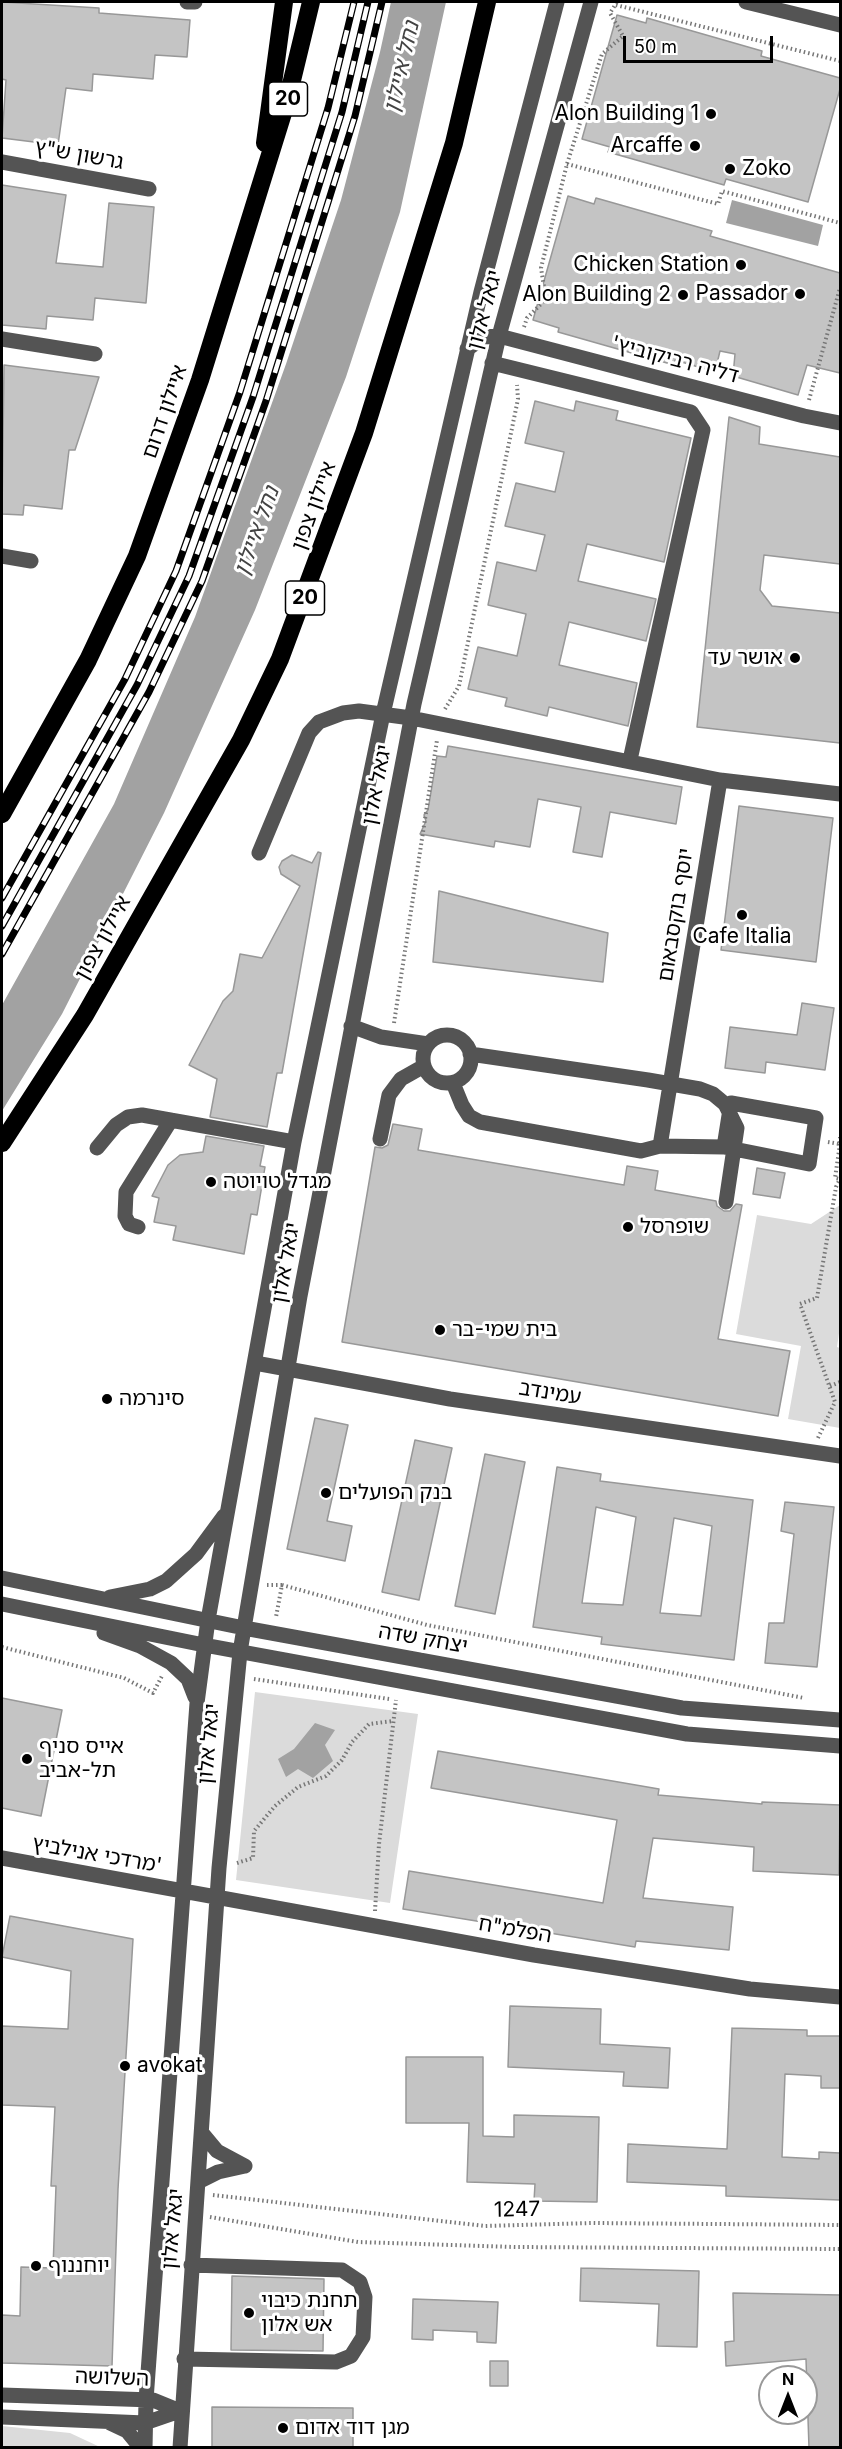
<!DOCTYPE html>
<html>
<head>
<meta charset="utf-8">
<style>
	body { margin:0 }
	#map { position:relative; width:842px; height:2449px; overflow:hidden; background:#fff; font-family:Inter,sans-serif }
	canvas { display:block }
	.frame { position:absolute; inset:0; border:3px solid #000; pointer-events:none }
	.north { position:absolute; left:758px; top:2365px; width:60px; height:60px; box-sizing:border-box; background:#fff; border:2px solid #999; border-radius:50%; rotate:0deg; font-size:16px; font-weight:700; line-height:24px; text-align:center; color:#000 }
	.north::after { content:''; display:block; margin:auto; width:21px; height:27px; background:#000; clip-path:polygon(50% 0,100% 100%,50% 72%,0 100%) }
	.scale { position:absolute; left:623px; top:36px; width:150px; height:27px; box-sizing:border-box; border:3px solid #000; border-top:0; padding-left:8px; font-size:18px; line-height:21px; white-space:nowrap; color:#000; -webkit-text-stroke:4px #fff; paint-order:stroke }
</style>
</head>
<body>
<div id="map">
<canvas width="842" height="2449"></canvas>
<div class="frame"></div>
<div class="north">N</div>
<div class="scale">50 m</div>
</div>
<script>
const g = document.querySelector('canvas').getContext('2d');
g.lineJoin = 'round';
function fill(path, color) { g.fillStyle = color; g.fill(path, 'evenodd'); }
const toPath = rows => new Path2D(rows.map(r => 'M' + r).join(''));
function trace(path, color, width, dash) { g.strokeStyle = color; g.lineWidth = width; g.lineCap = dash ? 'butt' : 'round'; g.setLineDash(dash || []); g.stroke(path); }
function write(font, color, halo, rows, align = 'center') {
  g.font = font + ' Inter,"Noto Sans Hebrew",sans-serif'; g.lineWidth = 6; g.setLineDash([]); g.textBaseline = 'middle'; g.strokeStyle = halo; g.fillStyle = color; for (const [text, x, y, turn = 0] of rows) {
    g.save(); g.translate(x, y); g.rotate((+turn || 0) * Math.PI / 180); g.textAlign = isNaN(turn) ? turn : align; if (halo) g.strokeText(text, 0, 0); g.fillText(text, 0, 0); g.restore();
  }
}
const green = toPath([
	[840,1205,840,1326,837,1347,840,1348,840,1428,788,1419,801,1346,736,1334,757,1215,811,1224],
	[255,1692,418,1714,390,1903,236,1880],
	[2,2426,70,2433,100,2447,2,2447]
]);
const water = toPath([
	[391,2,446,2,400,212,346,377,255,610,164,813,62,1014,2,1111,2,1005,114,804,195,617,286,364,341,200,380,52],
	[732,200,823,225,818,246,726,223],
	[315,1723,335,1730,325,1745,333,1761,313,1778,298,1769,286,1777,278,1759,294,1749]
]);
const building = toPath([
	[2,2,99,8,99,13,190,20,187,57,155,55,153,79,93,74,92,91,66,88,58,145,2,138,6,80,2,79,2,2],
	[617,15,646,23,647,18,762,51,761,56,840,78,840,89,808,202,726,179,724,185,608,152,610,147,582,139,617,15],
	[2,185,66,195,56,263,103,267,109,203,154,207,146,303,95,298,93,320,47,316,46,329,2,325,2,185],
	[568,196,594,204,596,198,712,231,710,236,840,273,840,373,807,365,798,395,733,376,735,354,720,351,715,372,675,360,674,365,558,332,559,328,533,320,568,196],
	[4,365,99,377,75,450,69,450,62,509,24,505,23,515,2,514,4,365],
	[535,401,574,411,576,401,618,411,616,420,691,438,664,562,587,544,578,581,656,599,646,641,569,622,559,665,637,683,628,726,549,707,547,716,505,706,507,698,468,689,478,647,517,656,526,614,488,605,497,562,536,571,545,535,505,526,516,483,555,492,564,452,525,443,535,401],
	[729,417,760,427,759,444,840,457,840,564,764,555,760,590,772,606,840,613,840,743,697,727,729,417],
	[448,746,682,787,676,824,610,812,602,857,573,852,581,807,538,799,530,847,495,841,494,847,420,834,426,821,424,815,428,810,437,756,446,757,448,746],
	[739,806,833,818,816,962,721,950,739,806],
	[318,852,321,853,282,1073,277,1073,267,1127,210,1117,217,1079,189,1065,223,1001,233,991,240,954,262,958,300,886,281,874,279,867,282,861,292,855,312,863,318,852],
	[439,891,608,933,603,982,433,962,439,891],
	[802,1003,834,1008,825,1070,766,1062,765,1073,725,1068,730,1027,797,1035,802,1003],
	[393,1124,422,1129,418,1150,624,1185,627,1166,658,1171,655,1190,716,1201,717,1206,724,1211,730,1211,736,1204,742,1205,718,1339,790,1351,778,1416,342,1342,375,1147,382,1148,388,1145,393,1124],
	[206,1136,264,1146,260,1166,265,1167,257,1215,251,1214,244,1254,173,1240,176,1226,154,1222,159,1198,152,1196,168,1165,180,1155,203,1152,206,1136],
	[757,1168,785,1173,780,1198,753,1194,757,1168],
	[315,1418,348,1425,327,1521,352,1526,345,1561,287,1549,315,1418],
	[415,1440,452,1448,419,1600,382,1592,415,1440],
	[485,1454,525,1462,495,1614,455,1606,485,1454],
	[557,1467,601,1474,600,1481,753,1500,734,1660,601,1644,602,1637,533,1627,557,1467],
	[596,1507,636,1517,623,1605,582,1603,596,1507],
	[674,1518,712,1526,701,1616,660,1613,674,1518],
	[785,1502,834,1507,817,1667,765,1663,769,1623,784,1623,794,1534,781,1531,785,1502],
	[2,1698,62,1710,41,1816,2,1808,2,1698],
	[438,1751,659,1789,658,1795,762,1804,762,1802,840,1805,839,1875,753,1871,754,1847,653,1838,643,1898,733,1907,729,1950,636,1941,635,1947,403,1909,409,1871,603,1903,617,1820,431,1788,438,1751],
	[10,1916,133,1939,118,2189,112,2366,2,2363,2,2315,20,2316,21,2267,53,2268,56,2186,51,2186,55,2107,2,2105,2,2026,68,2029,71,1971,2,1957,10,1916],
	[510,2006,601,2009,600,2044,670,2048,668,2088,623,2086,624,2072,508,2067,510,2006],
	[732,2028,807,2030,807,2036,840,2036,840,2088,821,2088,821,2076,785,2074,782,2157,819,2159,819,2152,840,2153,840,2200,726,2196,726,2186,627,2182,628,2144,727,2149,732,2028],
	[406,2057,483,2057,483,2136,514,2137,514,2115,599,2117,597,2202,534,2201,535,2184,467,2182,469,2123,406,2123,406,2057],
	[581,2268,699,2271,697,2347,657,2346,659,2304,580,2301,581,2268],
	[232,2276,324,2279,323,2351,231,2350,232,2276],
	[733,2293,840,2295,840,2448,809,2448,806,2359,726,2366,725,2342,734,2341,733,2293],
	[413,2299,498,2302,496,2343,477,2342,477,2332,433,2330,433,2340,412,2339,413,2299],
	[490,2361,508,2361,508,2386,490,2386,490,2361],
	[212,2407,353,2408,353,2448,212,2448,212,2407]
]);
const path = toPath([
	[616,5,840,61],
	[567,164,718,204,722,191,840,223],
	[524,327,527,318,546,299,541,268,567,164,602,54,623,36,610,13,617,2],
	[809,400,840,288],
	[445,709,459,686,518,399,517,385],
	[394,1023,437,740],
	[828,1142,840,1144,840,1137],
	[840,1144,835,1178,840,1179],
	[830,1386,840,1382],
	[818,1438,835,1402,800,1304,817,1298,836,1187,840,1179],
	[267,1585,282,1585,276,1617],
	[282,1585,427,1625,804,1698],
	[2,1647,124,1678,153,1693,162,1676],
	[254,1679,389,1699],
	[237,1863,253,1858,254,1831,275,1806,298,1787,326,1776,342,1760,352,1742,369,1724,393,1721],
	[375,1911,379,1844,396,1700],
	[213,2195,485,2226,592,2223,840,2225],
	[210,2217,358,2242,514,2247,840,2249]
]);
const minor = toPath([
	[187,2,195,2],
	[746,2,840,25],
	[2,162,149,189],
	[2,339,95,354],
	[467,349,484,337,499,336,804,416,840,423],
	[492,363,691,412,703,430,630,760],
	[2,556,31,561],
	[259,853,309,733,319,722,343,713,359,711,411,718,720,780,840,794],
	[351,1026,381,1037,428,1044],
	'423 1059a24 24 0 1 1 48 0a24 24 0 1 1-48 0Z',
	[470,1054,648,1080,700,1089,713,1094,725,1104,737,1128,726,1202],
	[453,1083,462,1105,469,1116,480,1122,641,1151,660,1146,720,780],
	[380,1139,389,1095,401,1079,424,1066],
	[660,1146,724,1147,809,1164,816,1118,731,1103,724,1147],
	[97,1148,116,1125,128,1117,142,1115,294,1142],
	[138,1227,129,1224,125,1216,126,1192,171,1120],
	[255,1363,450,1399,840,1456],
	[2,1578,244,1628,682,1708,840,1720],
	[110,1597,150,1589,166,1581,196,1554,224,1516],
	[2,1604,204,1645,687,1734,840,1746],
	[104,1633,140,1646,171,1663,188,1679,195,1697],
	[2,1858,534,1955,750,1989,840,1997],
	[202,2133,217,2151,245,2166],
	[198,2182,218,2172,245,2166],
	[184,2359,336,2362,351,2356,363,2337,365,2297,360,2282,342,2270,191,2265],
	[2,2395,153,2400,180,2411],
	[2,2417,145,2423,180,2411],
	[110,2423,127,2431,141,2448],
	[145,2448,146,2400,197,1703,208,1620,294,1142,383,714,481,292,557,2],
	[180,2448,219,1868,240,1652,300,1296,414,704,499,336,591,2]
]);
const highway = toPath([
	[265,143,284,2],
	[2,814,88,660,137,556,200,380,288,97,311,2],
	[2,1143,85,1015,241,740,280,659,364,433,454,143,487,2]
]);
const rail = toPath([
	[2,898,125,679,176,571,240,392,328,108,354,2],
	[2,926,137,685,189,576,253,397,342,112,368,2],
	[2,954,149,692,202,581,266,401,355,116,382,2]
]);
const markers = [
	[711,114,6,"#000"],
	[695,146,6,"#000"],
	[730,169,6,"#000"],
	[741,265,6,"#000"],
	[800,294,6,"#000"],
	[683,295,6,"#000"],
	[795,658,6,"#000"],
	[742,915,6,"#000"],
	[211,1182,6,"#000"],
	[628,1227,6,"#000"],
	[440,1330,6,"#000"],
	[107,1399,6,"#000"],
	[326,1493,6,"#000"],
	[27,1759,6,"#000"],
	[125,2066,6,"#000"],
	[36,2266,6,"#000"],
	[249,2313,6,"#000"],
	[283,2428,6,"#000"]
];
const shields = [
	[288,99,39],
	[305,598,39]
];
const shieldNames = [
	["20",288,99],
	["20",305,598]
];
const poiNames = [
	["Alon Building 1",699,114,"right"],
	["Arcaffe",683,146,"right"],
	["Zoko",742,169],
	["Chicken Station",729,265,"right"],
	["Passador",788,294,"right"],
	["Alon Building 2",671,295,"right"],
	["אושר עד",783,658,"right"],
	["Cafe Italia",742,937,"center"],
	["מגדל טויוטה",223,1182],
	["שופרסל",640,1227],
	["בית שמי-בר",452,1330],
	["סינרמה",119,1399],
	["בנק הפועלים",338,1493],
	["אייס סניף",39,1747],
	["תל-אביב",39,1771],
	["avokat",137,2066],
	["יוחננוף",48,2266],
	["תחנת כיבוי",261,2301],
	["אש אלון",261,2325],
	["מגן דוד אדום",295,2428]
];
const streetNames = [
	["גרשון ש\"ץ",79,155,10],
	["יגאל אלון",485,310,-75],
	["'דליה רביקוביץ",675,360,15],
	["איילון דרום",165,412,-71],
	["איילון צפון",314,506,-70],
	["יגאל אלון",377,785,-79],
	["יוסף בוקסבאום",676,915,-81],
	["איילון צפון",103,938,-61],
	["יגאל אלון",286,1263,-80],
	["עמינדב",550,1393,9],
	["יצחק שדה",423,1639,10],
	["יגאל אלון",209,1744,-85],
	["מרדכי אנילביץ'",97,1855,10],
	["הפלמ\"ח",515,1930,10],
	["1247",517,2210,-1],
	["יגאל אלון",173,2229,-85],
	["השלושה",112,2378,2]
];
const waterNames = [
	["נחל איילון",402,67,-77],
	["נחל איילון",257,531,-70]
];
fill(green, '#dbdbdb');
fill(water, '#a2a2a2');
fill(building, '#c4c4c4');
trace(building, '#989898', 1.5);
trace(path, '#767676', 4, [1.5, 3]);
trace(minor, '#545454', 15);
trace(highway, '#000', 18);
trace(rail, '#000', 7);
trace(rail, '#fff', 4.5, [14]);
for (const [x, y, r, color] of markers) { const dot = new Path2D(); dot.arc(x, y, r, 0, 2 * Math.PI); g.fillStyle = color; g.fill(dot); trace(dot, '#fff', 2); }
for (const [x, y, w] of shields) { const box = new Path2D(); box.roundRect(x - w / 2, y - 17, w, 34, 4.5); g.fillStyle = '#fff'; g.fill(box); trace(box, '#000', 1.5); }
write('bold 20px', '#000', null, shieldNames);
write('21px', '#000', '#fff', poiNames, 'left');
write('21px', '#000', '#fff', streetNames);
write('italic 22px', '#434343', '#fff', waterNames);
</script>
</body>
</html>
